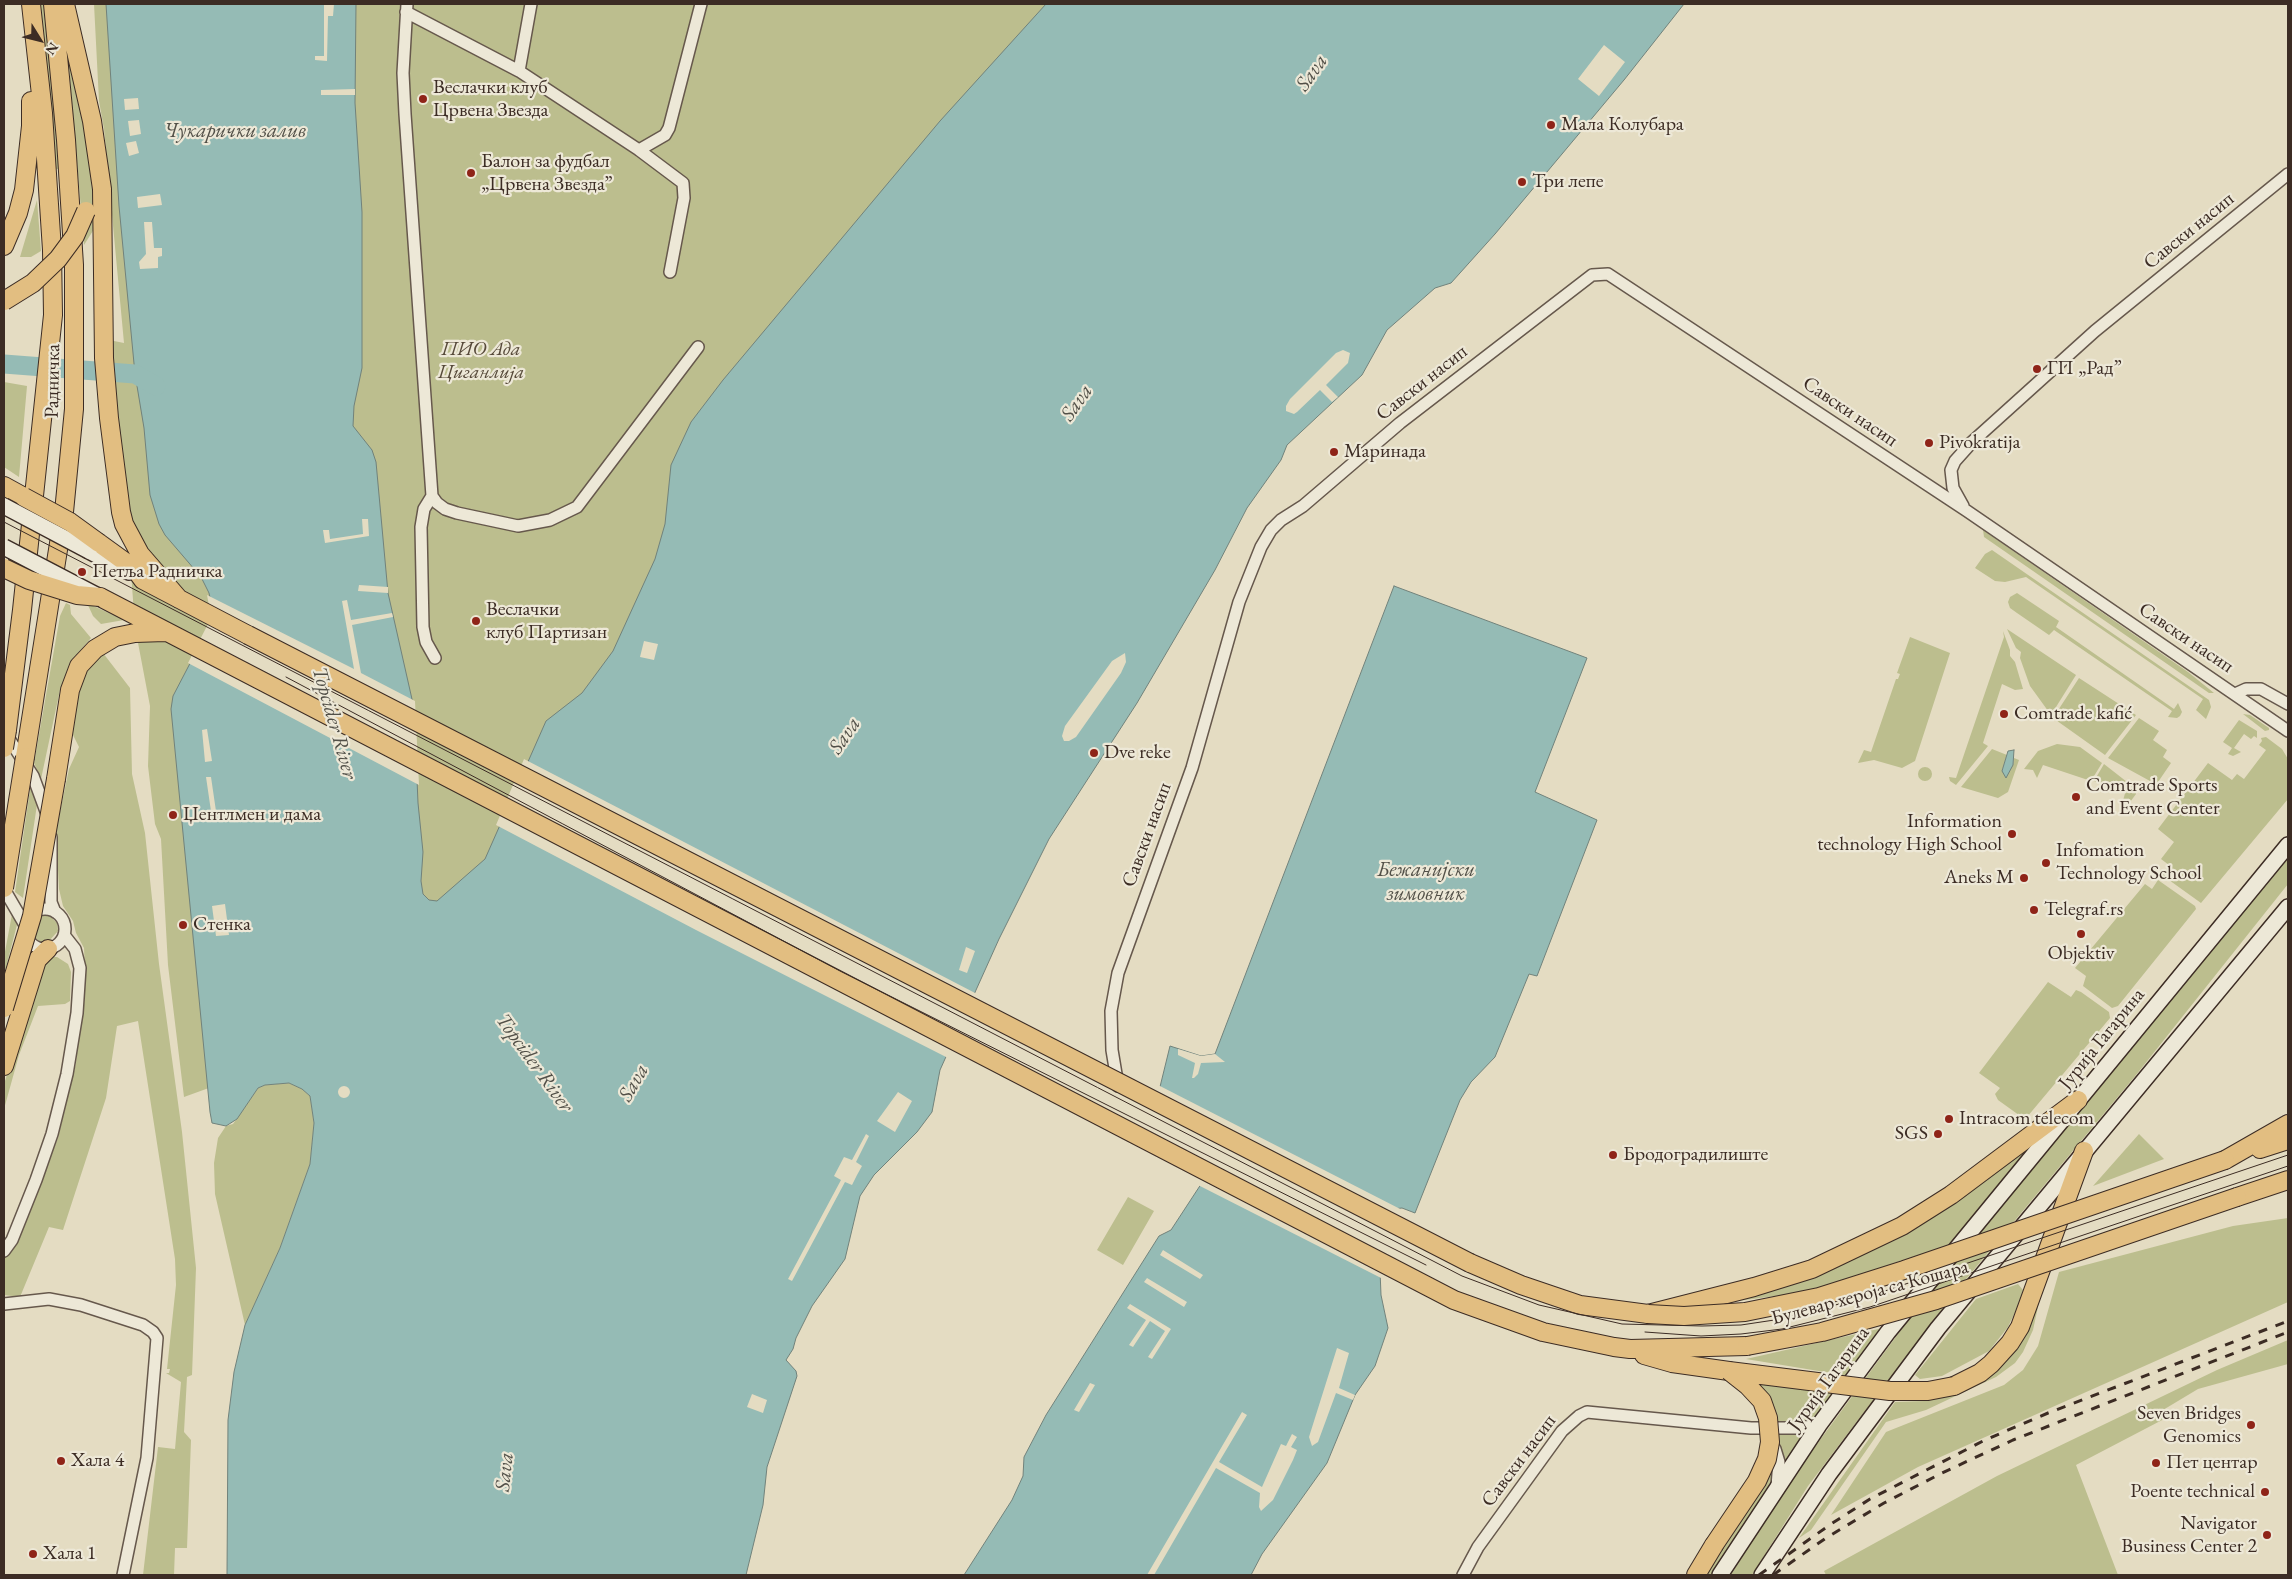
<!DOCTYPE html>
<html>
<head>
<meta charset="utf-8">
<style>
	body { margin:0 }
	#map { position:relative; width:2292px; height:1579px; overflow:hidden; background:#e4dcc2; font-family:"EB Garamond",serif }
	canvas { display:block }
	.frame { position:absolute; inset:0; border:5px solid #3c2c24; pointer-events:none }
	.north { position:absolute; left:15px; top:15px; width:50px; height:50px; -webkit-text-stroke:4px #ede8d7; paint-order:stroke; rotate:126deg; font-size:14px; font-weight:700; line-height:20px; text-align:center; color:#3c2c24 }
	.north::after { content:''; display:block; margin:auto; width:18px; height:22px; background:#3c2c24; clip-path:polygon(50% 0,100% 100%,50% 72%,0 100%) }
</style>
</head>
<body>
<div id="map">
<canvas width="2292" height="1579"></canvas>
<div class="frame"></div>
<div class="north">N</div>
</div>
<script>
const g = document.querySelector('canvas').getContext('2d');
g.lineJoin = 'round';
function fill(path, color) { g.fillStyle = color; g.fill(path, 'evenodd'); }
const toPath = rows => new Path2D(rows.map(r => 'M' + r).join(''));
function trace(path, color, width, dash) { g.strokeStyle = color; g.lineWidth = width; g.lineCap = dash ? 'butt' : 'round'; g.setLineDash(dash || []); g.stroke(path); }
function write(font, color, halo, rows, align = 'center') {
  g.font = font + ' "EB Garamond",serif'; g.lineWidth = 4.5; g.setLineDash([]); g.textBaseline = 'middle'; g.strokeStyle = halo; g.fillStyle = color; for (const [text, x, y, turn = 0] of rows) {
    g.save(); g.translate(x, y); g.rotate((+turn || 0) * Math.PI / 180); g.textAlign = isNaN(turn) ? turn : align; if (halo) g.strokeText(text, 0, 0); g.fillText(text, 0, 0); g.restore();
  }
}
const green = toPath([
	[40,4,47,4,62,169,56,169],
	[94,4,1177,4,465,995,184,1097,168,965,161,839,155,824,148,766,150,706,135,627,124,477,104,339,124,343,104,129,99,101],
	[67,44,84,114,96,226,84,245],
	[37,200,41,251,31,257,20,257],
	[4,382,27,386,19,477,4,467],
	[1983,530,2188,672,2214,693,2209,693,1984,537],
	[1992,550,2209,700,2211,707,2206,719,2196,710,2203,699,2026,577,2005,582,1995,581,1975,568,1985,554],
	[2017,593,2059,621,2056,627,2174,709,2178,703,2182,712,2180,716,2177,718,2168,717,2172,711,2054,630,2049,635,2017,613,2010,608,2008,602,2010,597],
	[66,603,70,605,71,614,91,638,70,662,60,690,41,779,34,763,60,616],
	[87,603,124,620,101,624,93,616],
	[2007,629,2076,675,2051,715,2030,686,2020,658,2021,652,2016,648],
	[2003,631,2010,650,2010,656,2015,662,2023,689,2015,690,2002,684,1983,743,1988,746,1956,785,1950,781,1949,777,1956,778,2004,637],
	[1910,637,1950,653,1915,761,1902,768,1874,760,1858,763,1864,750,1871,752,1896,679,1898,679,1900,674,1897,673],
	[103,653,130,688,132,774,145,833,159,964,182,1132,196,1268,192,1375,187,1377,184,1432,191,1440,187,1548,175,1548,174,1575,143,1575,158,1447,175,1449,181,1382,166,1373,169,1373,170,1369,167,1369,176,1285,175,1259,138,1021,117,1026,106,1098,63,1230,49,1227,20,1297,4,1295,4,1259,23,1226,58,1138,76,1063,85,971,84,948,76,933,73,921,63,906,59,889,56,831,69,769,79,747,71,731,76,701,83,678,91,664],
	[2079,678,2136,715,2105,755,2053,718],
	[2243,714,2250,715,2269,728,2269,730,2265,731],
	[2139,718,2159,731,2153,740,2167,750,2163,757,2171,763,2156,785,2153,783,2156,778,2153,776,2150,781,2108,758],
	[2239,720,2257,731,2257,738,2254,736,2251,739,2244,734,2234,748,2241,752,2233,756,2228,754,2232,748,2223,742],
	[2266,737,2282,749,2288,759,2288,799,2201,903,2162,875,2169,865,2161,859,2174,842,2158,829,2208,763,2232,780,2237,774,2244,779,2266,750,2259,745,2262,741,2261,738],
	[2057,744,2080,747,2102,763,2091,781,2043,765,2037,778,2033,770,2024,769,2038,751],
	[1992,749,2007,755,2002,771,2013,765,2014,758,2019,760,2008,792,1998,798,1961,787],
	[2104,764,2136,789,2136,794,2122,813,2120,811,2126,790,2125,792,2094,781],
	'1918 774a7 7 0 1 1 14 0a7 7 0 1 1-14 0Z',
	[31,783,38,798,23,898,15,892],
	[2288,858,2288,884,2136,1075,1952,1296,1808,1486,1752,1575,1731,1575,1778,1497,1912,1315],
	[2158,880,2195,906,2196,909,2118,1006,2112,1008,2083,986,2086,976,2075,968,2145,884,2152,889],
	[13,909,18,921,4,975,4,957],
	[41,915,50,916,57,923,58,931,49,941,41,942,33,937],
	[50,957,57,957,68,964,71,972,70,1001,65,1004,38,1006,19,1055,4,1109,4,1084,44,962],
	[2048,982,2071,997,2076,990,2081,992,2109,1012,2110,1018,2027,1117,2023,1118,1998,1100,1995,1094,2000,1088,1979,1073],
	[289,1083,302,1089,310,1096,314,1123,310,1164,280,1248,245,1325,215,1194,214,1163,218,1138,226,1126,233,1124,258,1088,265,1085],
	[2139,1134,2164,1159,2093,1186],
	[2036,1141,1952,1244,1807,1292,1729,1302,1831,1268],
	[1128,1197,1154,1211,1123,1265,1097,1250],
	[2288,1218,2288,1302,1918,1467,1831,1515,1886,1432,2004,1385,2023,1370,2038,1346,2059,1272,2233,1226],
	[2018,1284,2023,1290,2016,1310,2008,1327,1989,1351,1942,1376,1920,1379,1915,1375,1976,1299],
	[2043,1284,2033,1330,2023,1352,2015,1363,1996,1377,1926,1410,1886,1422,1811,1530,1799,1538,1895,1402,1924,1401,1974,1380],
	[1887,1327,1849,1376,1746,1359],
	[2288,1340,2288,1364,2198,1389,2163,1410,2166,1418,2076,1465,2118,1575,1826,1575,1824,1571,1997,1476,2217,1370],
	[1751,1380,1837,1393,1814,1422,1776,1423],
	[1779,1433,1809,1433,1783,1472,1776,1439],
	[1773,1460,1773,1485,1716,1575,1704,1575]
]);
const water = toPath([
	[106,4,356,4,355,103,362,212,362,368,354,406,353,426,372,450,376,462,388,593,414,708,418,803,423,852,421,881,423,894,429,900,437,901,485,859,546,721,582,693,613,651,655,559,665,524,671,465,691,422,723,380,940,121,1046,4,1684,4,1624,80,1495,234,1451,283,1435,288,1387,330,1362,375,1287,445,1281,460,1247,508,1215,570,1137,703,1049,839,999,939,940,1070,932,1112,917,1132,874,1175,860,1196,845,1259,812,1306,796,1338,793,1349,786,1360,796,1371,797,1376,767,1467,763,1505,746,1575,227,1575,228,1420,234,1372,245,1325,280,1248,310,1164,314,1123,310,1096,302,1089,289,1083,265,1085,258,1088,237,1119,226,1126,212,1123,210,1112,171,709,173,696,210,625,213,611,209,593,201,577,165,535,159,524,150,495,144,428,135,374,119,206,106,4],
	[1394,586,1587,658,1535,792,1597,820,1537,976,1529,974,1495,1057,1471,1082,1460,1100,1415,1213,1402,1208,1383,1210,1378,1221,1381,1295,1388,1328,1375,1366,1355,1395,1327,1463,1262,1554,1251,1575,964,1575,1012,1500,1023,1476,1024,1457,1046,1415,1159,1236,1171,1230,1207,1175,1217,1141,1158,1095,1170,1046,1201,1056,1215,1054,1394,586],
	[2014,750,2013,765,2006,778,2002,771,2008,751,2014,750]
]);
const pier = toPath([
	[324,4,334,4,333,16,328,16,327,61,315,60,315,56,324,56],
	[1604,45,1625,62,1599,96,1578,79],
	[355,89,355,95,321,95,321,90],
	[138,98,139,109,125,110,124,99],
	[139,120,141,134,130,136,128,121],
	[136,141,139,153,129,156,126,143],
	[160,194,162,205,138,208,137,197],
	[144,222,152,222,154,248,162,248,162,256,158,257,158,268,140,269,139,262,146,254],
	[1343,350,1350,353,1348,363,1326,385,1338,397,1332,402,1320,390,1297,412,1294,414,1286,411,1286,406,1290,399,1336,353],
	[362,519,368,519,369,536,325,543,323,530,329,530,330,539,363,534],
	[359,585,388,587,388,593,358,591],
	[207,595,354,669,342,601,347,600,351,620,392,613,393,617,352,625,361,673,415,701,419,785,188,663,208,624,210,611],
	[644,641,658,644,654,660,640,657],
	[1125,653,1126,662,1121,673,1076,737,1069,741,1064,741,1062,736,1065,726,1112,661],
	[207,729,212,761,205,762,202,730],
	[524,759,977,994,948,1058,696,930,496,825],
	[206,777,211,777,217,818,212,818],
	[225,904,229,935,216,936,212,906],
	[966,947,975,951,967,973,959,970],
	[1178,1049,1201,1056,1215,1054,1225,1062,1201,1063,1198,1074,1194,1078,1192,1078,1195,1063,1178,1055],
	[1158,1085,1408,1213,1402,1210,1384,1212,1380,1221,1383,1279,1198,1185,1205,1174,1215,1141,1155,1094],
	'338 1092a6 6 0 1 1 12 0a6 6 0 1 1-12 0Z',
	[898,1092,912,1101,895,1132,877,1121],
	[866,1134,869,1136,856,1162,862,1166,857,1175,852,1185,845,1182,792,1281,788,1279,841,1180,834,1176,844,1157,852,1160],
	[1163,1250,1203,1275,1200,1279,1160,1255],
	[1147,1278,1187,1302,1184,1307,1144,1282],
	[1130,1304,1171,1329,1152,1359,1148,1357,1165,1331,1150,1321,1133,1347,1129,1345,1146,1320,1127,1308],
	[1337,1348,1349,1353,1339,1388,1355,1395,1353,1400,1336,1393,1318,1442,1312,1446,1309,1437],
	[1090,1383,1095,1385,1079,1412,1074,1410],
	[752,1394,767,1400,763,1413,747,1407],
	[1242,1412,1247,1415,1219,1462,1262,1487,1281,1444,1286,1446,1292,1434,1297,1437,1291,1447,1297,1450,1293,1460,1273,1500,1261,1511,1259,1507,1260,1493,1216,1468,1154,1575,1147,1575]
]);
const river = toPath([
	[4,364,135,374,156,386]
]);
const street = toPath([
	[407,4,403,73,405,114,432,496,437,503,445,509,457,513,518,526,550,520,577,507,698,347],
	[531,4,519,71,639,150,683,183,684,198,670,272],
	[406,12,519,71],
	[639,150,665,135,669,128,701,4],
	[432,496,424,509,421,527,423,627,426,642,435,658],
	[1963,506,1953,488,1951,470,1955,461,1972,442,2095,331,2288,174],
	[2235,694,2246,689,2261,689,2288,704],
	[4,731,33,776,47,814],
	[51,837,51,902,55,912],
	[4,889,25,925],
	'25 929a20 20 0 1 1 40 0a20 20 0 1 1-40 0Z',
	[1118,1086,1112,1050,1111,1011,1118,973,1192,768,1239,602,1261,547,1271,530,1281,520,1303,506,1400,423,1592,275,1608,274,1967,511,2288,731],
	[4,1251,12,1240,36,1180,52,1134,67,1074,77,1013,80,968,75,949,64,935],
	[4,1304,49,1299,81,1305,143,1325,153,1332,157,1338,147,1458,123,1575],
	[1770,1442,1775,1449,1779,1462,1777,1486],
	[1463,1575,1478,1547,1562,1431,1579,1416,1587,1412,1751,1428,1799,1428,1819,1425]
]);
const secondary = toPath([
	[89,551,129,572],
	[1720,1575,1819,1425,1888,1332,2288,845],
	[1762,1575,1829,1474,1938,1328,2288,907]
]);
const primary = toPath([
	[65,4,92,121,102,189,104,358,109,418,121,512,124,524,140,554,179,599],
	[4,246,18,213,24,190,31,126,31,101],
	[4,486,24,497],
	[99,543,135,569,143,580,248,635],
	[100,597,1454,1300,1543,1332,1614,1347,1630,1349,1747,1346],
	[7,730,22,610,53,315,52,250,43,113,31,4],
	[25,757,64,512,74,409,74,265,66,140,53,4],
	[56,779,70,690,79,666,95,649,115,637,135,633,165,632],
	[4,1066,37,960,48,949],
	[2260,1149,2288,1140],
	[2225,1160,2288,1124],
	[2237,1197,2288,1180],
	[1470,1263,1521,1285,1580,1305,1648,1314,1754,1287,1812,1269,1902,1226,1951,1195,2078,1100],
	[1644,1355,1672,1363,1729,1371],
	[1954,1386,1980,1373,1991,1364,2010,1343,2020,1327,2084,1151],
	[1696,1575,1714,1545]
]);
const tram = toPath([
	[4,522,1462,1276,1539,1305,1622,1324,1702,1326,1741,1325,1781,1319,1870,1296,2288,1155],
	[286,677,840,971,1426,1265],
	[1645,1332,1701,1336,1741,1334,1782,1329,1870,1307,2288,1166]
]);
const rail = toPath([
	[1759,1575,1831,1524,1870,1499,1985,1440,2048,1413,2288,1321],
	[1773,1575,1826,1538,1884,1503,1942,1473,2013,1440,2288,1332]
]);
const secondaryBridge = toPath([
	[4,506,89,551],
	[4,547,96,595]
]);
const primaryBridge = toPath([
	[4,301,33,283,58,259,75,236,86,211],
	[24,497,70,522,99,543],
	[4,568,29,580,77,595,100,597],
	[248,635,1470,1263],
	[4,748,7,730],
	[4,888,25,757],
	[4,1008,32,916,56,779],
	[1648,1314,1684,1316,1745,1312,1819,1297,1904,1270,2225,1160],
	[1747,1346,1822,1332,1936,1300,2237,1197],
	[1729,1371,1890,1391,1928,1391,1954,1386],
	[1714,1545,1757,1481,1767,1459,1770,1442,1768,1418,1762,1401,1748,1386,1729,1371]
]);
const markers = [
	[423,99,5,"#8f2418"],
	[1551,125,5,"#8f2418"],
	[471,173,5,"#8f2418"],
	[1522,182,5,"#8f2418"],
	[2037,369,5,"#8f2418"],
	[1929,443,5,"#8f2418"],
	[1334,452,5,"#8f2418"],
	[82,572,5,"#8f2418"],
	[476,621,5,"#8f2418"],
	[2004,714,5,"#8f2418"],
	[1094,753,5,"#8f2418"],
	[2076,797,5,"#8f2418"],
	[173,815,5,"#8f2418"],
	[2012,834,5,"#8f2418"],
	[2046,863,5,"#8f2418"],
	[2024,878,5,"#8f2418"],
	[2034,910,5,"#8f2418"],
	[183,925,5,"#8f2418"],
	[2081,934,5,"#8f2418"],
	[1949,1119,5,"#8f2418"],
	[1938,1134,5,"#8f2418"],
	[1613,1155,5,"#8f2418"],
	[2251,1425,5,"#8f2418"],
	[61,1461,5,"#8f2418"],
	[2156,1463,5,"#8f2418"],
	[2265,1492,5,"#8f2418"],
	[2267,1535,5,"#8f2418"],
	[33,1554,5,"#8f2418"]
];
const poiNames = [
	["Веслачки клуб",433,88],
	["Црвена Звезда",433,111],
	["Мала Колубара",1561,125],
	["Балон за фудбал",481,162],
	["„Црвена Звезда”",481,185],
	["Три лепе",1532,182],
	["ГП „Рад”",2047,369],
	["Pivokratija",1939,443],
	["Маринада",1344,452],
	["Петља Радничка",92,572],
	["Веслачки",486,610],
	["клуб Партизан",486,633],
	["Comtrade kafić",2014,714],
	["Dve reke",1104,753],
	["Comtrade Sports",2086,786],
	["and Event Center",2086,809],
	["Џентлмен и дама",183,815],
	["Information",2002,822,"right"],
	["technology High School",2002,845,"right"],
	["Infomation",2056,851],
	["Technology School",2056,874],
	["Aneks M",2014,878,"right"],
	["Telegraf.rs",2044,910],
	["Стенка",193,925],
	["Objektiv",2081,954,"center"],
	["Intracom telecom",1959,1119],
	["SGS",1928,1134,"right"],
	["Бродоградилиште",1623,1155],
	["Seven Bridges",2241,1414,"right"],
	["Genomics",2241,1437,"right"],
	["Хала 4",71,1461],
	["Пет центар",2166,1463],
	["Poente technical",2255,1492,"right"],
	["Navigator",2257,1524,"right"],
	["Business Center 2",2257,1547,"right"],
	["Хала 1",43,1554]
];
const streetNames = [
	["Савски насип",2189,231,-39],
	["Радничка",53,381,-89],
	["Савски насип",1422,383,-38],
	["Савски насип",1850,412,34],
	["Савски насип",2186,638,34],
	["Савски насип",1147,835,-70],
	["Јурија Гагарина",2102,1039,-51],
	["Булевар хероја са Кошара",1870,1293,-15],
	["Јурија Гагарина",1829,1379,-54],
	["Савски насип",1519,1461,-53]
];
const parkNames = [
	["ПИО Ада",481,350],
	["Циганлија",481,373]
];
const waterNames = [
	["Sava",1312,73,-55],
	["Чукарички залив",235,131],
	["Sava",1077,403,-55],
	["Topcider River",334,723,74],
	["Sava",845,736,-56],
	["Бежанијски",1426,870],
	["зимовник",1426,894],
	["Topcider River",534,1063,54],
	["Sava",634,1083,-60],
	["Sava",505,1472,-84]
];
fill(green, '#bcbe8e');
fill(water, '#95bbb5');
trace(water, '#71827b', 1);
fill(pier, '#e4dcc2');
trace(river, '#95bbb5', 19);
trace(street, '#66584c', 14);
trace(secondary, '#3c2c24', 18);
trace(primary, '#3c2c24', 20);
trace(street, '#ede8d7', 11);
trace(secondary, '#ede8d7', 15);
trace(primary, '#e2be81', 18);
trace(tram, '#3c2c24', 1);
trace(rail, '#3c2c24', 3, [9, 9]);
trace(secondaryBridge, '#3c2c24', 18, []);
trace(primaryBridge, '#3c2c24', 20, []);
trace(secondaryBridge, '#ede8d7', 15);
trace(primaryBridge, '#e2be81', 18);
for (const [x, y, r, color] of markers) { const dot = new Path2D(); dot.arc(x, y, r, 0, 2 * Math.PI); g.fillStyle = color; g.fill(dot); trace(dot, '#ede8d7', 2); }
write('20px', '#3c2c24', '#ede8d7', poiNames, 'left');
write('20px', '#3c2c24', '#ede8d7', streetNames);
write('italic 20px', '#564939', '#ede8d7', parkNames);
write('italic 21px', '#525048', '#ede8d7', waterNames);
</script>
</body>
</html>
